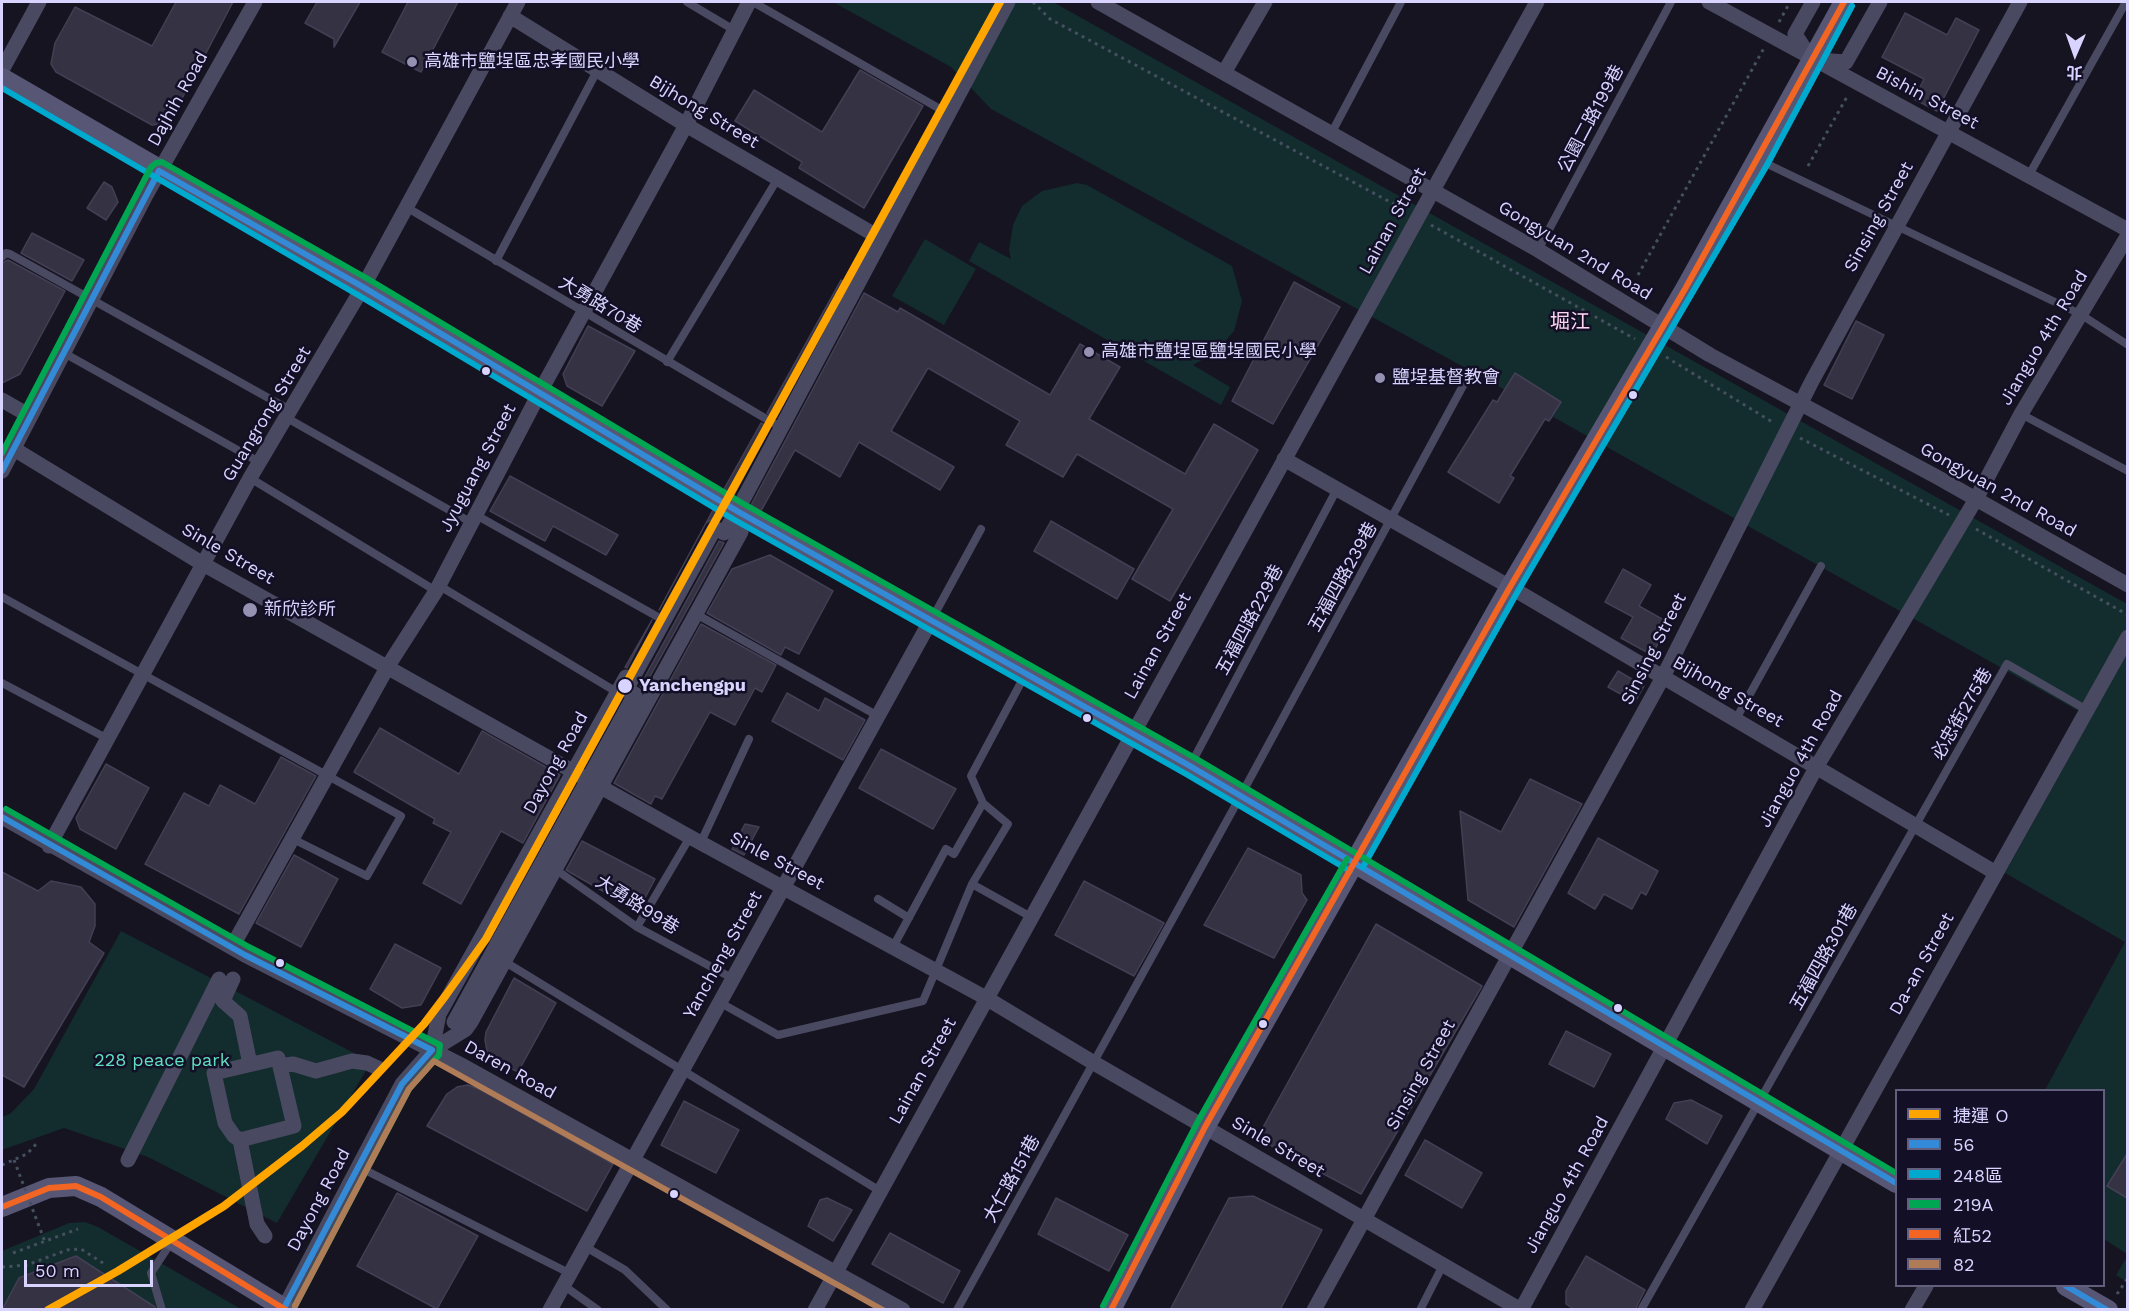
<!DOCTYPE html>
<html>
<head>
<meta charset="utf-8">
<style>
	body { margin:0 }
	#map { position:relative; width:2129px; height:1311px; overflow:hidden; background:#161421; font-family:"Work Sans","Noto Sans TC",sans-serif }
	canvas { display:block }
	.frame { position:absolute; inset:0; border:3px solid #d9d4ff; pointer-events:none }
	.legend { position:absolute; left:1895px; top:1089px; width:210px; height:198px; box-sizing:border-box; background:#130f26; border:2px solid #625e7d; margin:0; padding:8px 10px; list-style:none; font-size:18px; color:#d9d4ff }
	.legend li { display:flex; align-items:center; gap:12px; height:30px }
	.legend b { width:30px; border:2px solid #625e7d }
	.north { position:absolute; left:2045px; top:24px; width:60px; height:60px; -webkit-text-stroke:4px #130f26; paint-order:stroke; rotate:182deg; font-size:16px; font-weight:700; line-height:24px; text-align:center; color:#d9d4ff }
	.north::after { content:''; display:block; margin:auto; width:21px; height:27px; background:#d9d4ff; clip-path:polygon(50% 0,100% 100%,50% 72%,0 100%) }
	.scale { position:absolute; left:24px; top:1260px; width:129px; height:27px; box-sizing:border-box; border:3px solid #d9d4ff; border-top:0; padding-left:8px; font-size:18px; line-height:21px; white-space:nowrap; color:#d9d4ff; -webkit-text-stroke:4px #130f26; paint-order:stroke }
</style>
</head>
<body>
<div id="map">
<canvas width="2129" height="1311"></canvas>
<div class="frame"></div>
<ul class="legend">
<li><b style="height:8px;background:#ffa500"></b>捷運 O</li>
<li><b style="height:8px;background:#338bd7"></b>56</li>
<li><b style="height:8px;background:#00a9ce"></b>248區</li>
<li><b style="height:8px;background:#00a651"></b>219A</li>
<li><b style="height:8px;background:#f26522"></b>紅52</li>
<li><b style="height:8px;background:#b07c57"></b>82</li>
</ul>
<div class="north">北</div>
<div class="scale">50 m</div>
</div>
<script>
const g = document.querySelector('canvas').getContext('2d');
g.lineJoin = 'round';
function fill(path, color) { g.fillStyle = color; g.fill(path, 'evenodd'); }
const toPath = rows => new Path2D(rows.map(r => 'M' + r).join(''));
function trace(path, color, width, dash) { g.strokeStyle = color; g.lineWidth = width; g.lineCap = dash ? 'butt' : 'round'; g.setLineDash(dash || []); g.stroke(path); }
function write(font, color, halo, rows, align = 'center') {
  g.font = font + ' "Work Sans","Noto Sans TC",sans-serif'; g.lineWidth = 5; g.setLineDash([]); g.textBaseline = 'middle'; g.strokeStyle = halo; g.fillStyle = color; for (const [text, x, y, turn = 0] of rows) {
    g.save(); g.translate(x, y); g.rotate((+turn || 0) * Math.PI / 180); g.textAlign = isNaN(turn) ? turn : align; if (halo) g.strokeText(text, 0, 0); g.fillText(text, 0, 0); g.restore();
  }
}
const green = toPath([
	[833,2,1053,2,2127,604,2127,1254,2104,1239,2104,1090,2045,1090,2125,942,2005,873,2091,718,1471,371,991,109,951,67],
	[1077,183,1087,185,1232,266,1242,301,1234,331,1216,352,1193,365,1230,387,1221,405,969,261,979,242,1011,259,1009,250,1013,225,1022,206,1042,191],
	[925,239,976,269,944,325,892,296],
	[121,931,371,1062,277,1223,148,1157,64,1128,2,1150,2,1117,10,1114,34,1089],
	[85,1222,98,1227,241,1309,2,1309,2,1251,69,1223],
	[2127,1257,2127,1282,2116,1275]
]);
const building = toPath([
	[176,2,233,2,169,123,152,125,56,72,51,64,55,43,75,7,152,46,176,2],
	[317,2,360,2,334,47,334,39,305,23,317,2],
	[408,2,458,2,421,72,382,52,408,2],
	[1905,13,1947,35,1956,18,1979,30,1937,111,1914,99,1924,79,1882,57,1905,13],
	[860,70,923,106,864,208,799,168,802,162,735,121,754,90,822,132,860,70],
	[104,182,112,187,118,202,106,220,87,208,104,182],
	[32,233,84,260,72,281,21,253,32,233],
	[8,260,65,291,20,374,2,383,2,263,8,260],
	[841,280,847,284,776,418,767,413,841,280],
	[1294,282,1340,307,1273,424,1232,401,1294,282],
	[864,293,898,312,900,308,1050,395,1080,344,1120,367,1089,419,1185,474,1214,424,1258,450,1170,601,1132,579,1173,509,1077,454,1063,477,1006,445,1020,421,928,368,891,431,954,467,940,490,859,442,840,477,795,450,761,511,751,505,864,293],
	[1856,321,1884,335,1852,399,1824,385,1856,321],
	[588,326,635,351,602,406,567,386,563,374,588,326],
	[1515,373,1561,402,1549,421,1545,419,1510,476,1514,478,1499,503,1448,472,1493,400,1497,402,1515,373],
	[761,423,770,428,734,495,724,489,761,423],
	[510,476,618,535,606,555,553,526,545,541,490,511,510,476],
	[713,510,723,516,720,520,714,518,706,523,659,610,713,510],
	[1051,521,1134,569,1117,599,1034,551,1051,521],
	[719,541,724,543,643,689,640,686,719,541],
	[770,555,833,591,799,654,785,647,781,655,707,613,732,569,770,555],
	[1623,569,1651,585,1639,606,1669,623,1652,655,1621,638,1633,617,1605,602,1623,569],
	[652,620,627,668,625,667,652,620],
	[701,624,776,665,762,692,755,688,735,725,710,712,662,799,655,796,651,804,614,783,701,624],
	[1618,671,1644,686,1635,702,1608,687,1618,671],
	[787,693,819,711,825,698,865,720,843,760,772,721,787,693],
	[380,728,459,774,482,731,560,775,523,843,501,831,461,904,423,883,451,832,433,823,435,819,354,772,380,728],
	[881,749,956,789,933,829,859,788,881,749],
	[281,757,316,776,239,914,145,864,184,793,209,806,220,785,255,804,281,757],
	[106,764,149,788,116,849,80,829,76,818,106,764],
	[1530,779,1582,804,1514,927,1468,900,1460,811,1501,832,1530,779],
	[745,824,759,827,744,855,732,849,745,824],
	[1598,838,1658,871,1646,895,1641,892,1632,909,1604,894,1595,909,1568,893,1598,838],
	[582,841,655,879,638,911,566,870,582,841],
	[1248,848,1301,875,1302,893,1307,900,1274,958,1204,925,1248,848],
	[294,855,338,879,301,947,256,923,294,855],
	[2,872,38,891,51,881,81,887,95,904,95,926,89,942,104,953,24,1087,2,1075,2,872],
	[1084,881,1164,923,1134,976,1055,935,1084,881],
	[1376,924,1482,986,1361,1194,1257,1138,1376,924],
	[395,944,441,968,421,1005,402,1008,370,989,395,944],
	[514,978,556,1003,518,1072,493,1059,487,1051,485,1040,486,1032,514,978],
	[1566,1031,1611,1054,1594,1087,1549,1064,1566,1031],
	[468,1085,481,1090,613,1164,587,1211,427,1126,447,1094,457,1087,468,1085],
	[1691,1100,1722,1116,1707,1144,1666,1119,1674,1103,1691,1100],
	[684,1101,739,1130,716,1173,661,1145,684,1101],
	[1425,1140,1482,1173,1462,1208,1405,1175,1425,1140],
	[2127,1154,2127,1198,2107,1186,2127,1154],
	[397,1193,478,1236,437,1309,357,1266,397,1193],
	[1253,1196,1322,1230,1280,1310,1170,1310,1229,1198,1253,1196],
	[827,1198,852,1210,833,1241,808,1226,820,1200,827,1198],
	[1056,1198,1128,1235,1109,1271,1038,1234,1056,1198],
	[890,1233,960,1271,943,1303,872,1264,890,1233],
	[76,1256,155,1307,156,1310,2,1310,19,1278,76,1256],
	[1586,1256,1645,1290,1635,1310,1575,1310,1566,1304,1566,1291,1586,1256]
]);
const path = toPath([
	[1033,2,1050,19,1405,210],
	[1779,22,1790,2],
	[1808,166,1848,95],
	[1431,225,1635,339],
	[1638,275,1764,48],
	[1666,357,1774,423],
	[1800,438,1949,515],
	[1976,529,2128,615],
	[2,1165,27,1154,38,1142],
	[13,1253,78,1229],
	[2,1267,27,1265,67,1250,81,1249,106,1265],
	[2117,1294,2128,1278]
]);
const lane = toPath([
	[687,2,734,30],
	[753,2,947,113],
	[1332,132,1401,2],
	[1759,160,2080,314,2128,345],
	[2029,175,2126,2],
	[406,207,780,427],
	[1538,250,1671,2],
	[2,257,6,253,10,254,290,410],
	[496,261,598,69],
	[64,353,259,462],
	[667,362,778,178],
	[2021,414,2128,471],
	[287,418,472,523],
	[250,478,436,591],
	[476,515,658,617],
	[438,585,620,694],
	[2,597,401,816,367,876,293,839],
	[696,614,878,716],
	[932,619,981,529],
	[2,683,108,739],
	[1736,719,1821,566],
	[1190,766,1337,489],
	[701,842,749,739],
	[555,869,637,927,732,978],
	[972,884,1031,917],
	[878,899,909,918],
	[637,927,690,837],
	[893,947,946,849,954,854,983,803,971,776,1025,675],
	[502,960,880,1191],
	[719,1002,778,1035,923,1001,972,884,1008,824,983,803],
	[359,1167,569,1273],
	[584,1246,625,1270,667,1310],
	[563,1285,598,1310],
	[162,1310,151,1273,172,1241],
	[957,1310,1240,797,1471,371],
	[1420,1310,1443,1265],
	[1641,1310,2007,664,2087,710]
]);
const street = toPath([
	[1098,2,1538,250,1710,355,1937,477,2128,585],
	[1709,2,2128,230],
	[510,16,686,125,880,238],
	[1810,57,1795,34,1813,2],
	[1818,60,1846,62,1880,2],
	[2,70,39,2],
	[1225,71,1265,2],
	[2,400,30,416],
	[14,449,203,564,690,837,986,998,1094,1063,1521,1310,1817,766,1976,499,2021,414,2128,235],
	[1284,459,1510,587,1996,873],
	[2,471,146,195,255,2],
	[2,817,245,955,465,1067,903,1310],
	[49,846,250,478,363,287,518,2],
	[232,947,388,666,436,591,540,392,686,125,749,2],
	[233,979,223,1001,240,1016,250,1064],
	[454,1022,635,694,626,690,715,528,724,533,737,511,1008,2],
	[432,1050,439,1014,626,677],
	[280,1066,293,1064,316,1071,352,1061,367,1063,378,1068],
	[240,1140,234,1136,225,1123,214,1073,278,1058,294,1126,240,1140,257,1224,265,1236],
	[128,1160,219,979],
	[283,1310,402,1084,432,1050,466,1029,471,1022,741,532,737,511],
	[550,1310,931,620],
	[815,1310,1537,2],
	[1314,1310,1663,677,1812,381,2020,2],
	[1752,1310,2128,637],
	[1912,1310,1926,1286]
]);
const secondary = toPath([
	[2,78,363,287,737,511,1190,766,1896,1183],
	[2,1207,49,1188,76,1186,101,1197,284,1308],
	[2066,1286,2108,1310],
	[1111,1310,1205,1127,1510,587,1685,289,1844,2]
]);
const pathBridge = toPath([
	[14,1160,45,1242]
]);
const bus1 = toPath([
	[159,171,363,287,737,511,1190,766,1896,1183],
	[2,471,159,171],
	[2,817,245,955,432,1050],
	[2066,1286,2107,1310],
	[283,1310,402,1084,432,1050]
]);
const bus2 = toPath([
	[2,88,358,295,733,519,1186,774,1350,871],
	[1363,867,1518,591,1767,165,1852,6]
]);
const bus3 = toPath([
	[2,453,151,167,156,163,162,162,368,279,742,503,1195,758,1896,1173],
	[6,809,249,947,440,1045,439,1055,409,1089,295,1306],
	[1103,1306,1197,1123,1347,859]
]);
const bus4 = toPath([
	[2,1207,49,1188,76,1186,101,1197,286,1310],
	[1111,1310,1205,1127,1510,587,1685,289,1844,2]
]);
const bus5 = toPath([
	[295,1306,409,1089,434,1061,883,1310]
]);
const metro1 = toPath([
	[48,1310,118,1271,224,1206,302,1146,342,1112,424,1024,446,995,486,939,1000,2]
]);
const markers = [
	[412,62,6,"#9591b1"],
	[1089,352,6,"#9591b1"],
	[486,371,5,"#d9d4ff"],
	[1380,378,6,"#9591b1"],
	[1633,395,5,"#d9d4ff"],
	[250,610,8,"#9591b1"],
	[625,686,8,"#d9d4ff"],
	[1087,718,5,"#d9d4ff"],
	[280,963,5,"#d9d4ff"],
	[1618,1008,5,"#d9d4ff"],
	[1263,1024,5,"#d9d4ff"],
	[674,1194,5,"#d9d4ff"]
];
const poiNames = [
	["高雄市鹽埕區忠孝國民小學",424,62],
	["高雄市鹽埕區鹽埕國民小學",1101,352],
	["鹽埕基督教會",1392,378],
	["新欣診所",264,610]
];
const streetNames = [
	["Bishin Street",1927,98,28],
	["Dajhih Road",178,99,-61],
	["Bijhong Street",704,112,31],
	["公園二路199巷",1591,119,-62],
	["Sinsing Street",1879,217,-61],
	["Lainan Street",1393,221,-61],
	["Gongyuan 2nd Road",1575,251,31],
	["大勇路70巷",600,305,31],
	["Jianguo 4th Road",2044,338,-59],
	["Guangrong Street",267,414,-59],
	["Jyuguang Street",478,468,-62],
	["Gongyuan 2nd Road",1998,490,29],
	["Sinle Street",228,554,30],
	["五福四路239巷",1343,577,-61],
	["五福四路229巷",1250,620,-62],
	["Lainan Street",1158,646,-61],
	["Sinsing Street",1654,649,-63],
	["Bijhong Street",1728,692,30],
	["必忠街275巷",1962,714,-60],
	["Jianguo 4th Road",1801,759,-61],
	["Dayong Road",556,763,-61],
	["Sinle Street",777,861,28],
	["大勇路99巷",637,905,32],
	["Yancheng Street",723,955,-61],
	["五福四路301巷",1824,957,-61],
	["Da-an Street",1922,964,-61],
	["Daren Road",510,1070,29],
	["Lainan Street",923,1071,-61],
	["Sinsing Street",1421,1075,-61],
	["Sinle Street",1278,1147,30],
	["大仁路151巷",1012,1179,-61],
	["Jianguo 4th Road",1567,1185,-61],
	["Dayong Road",319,1200,-62]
];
const stopNames = [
	["Yanchengpu",639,686]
];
const parkNames = [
	["228 peace park",162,1061]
];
const neighbourhoodNames = [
	["堀江",1570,322]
];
fill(green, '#132c2d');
fill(building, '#343243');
trace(building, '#433f54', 1.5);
trace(path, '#44505f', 3, [3, 4.5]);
trace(lane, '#4a4962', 8);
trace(street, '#4a4962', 15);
trace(secondary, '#575674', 20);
trace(pathBridge, '#44505f', 3, [3, 4.5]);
trace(bus1, '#338bd7', 6);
trace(bus2, '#00a9ce', 6);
trace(bus3, '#00a651', 6);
trace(bus4, '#f26522', 6);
trace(bus5, '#b07c57', 6);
trace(metro1, '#ffa500', 8);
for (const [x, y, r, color] of markers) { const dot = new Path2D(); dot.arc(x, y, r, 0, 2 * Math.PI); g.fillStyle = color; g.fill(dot); trace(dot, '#130f26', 2); }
write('18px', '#d9d4ff', '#130f26', poiNames, 'left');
write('18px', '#d9d4ff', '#130f26', streetNames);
write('bold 18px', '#d9d4ff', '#130f26', stopNames, 'left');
write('18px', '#5fe0c0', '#130f26', parkNames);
write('20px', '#ffd6f0', '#130f26', neighbourhoodNames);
</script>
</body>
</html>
